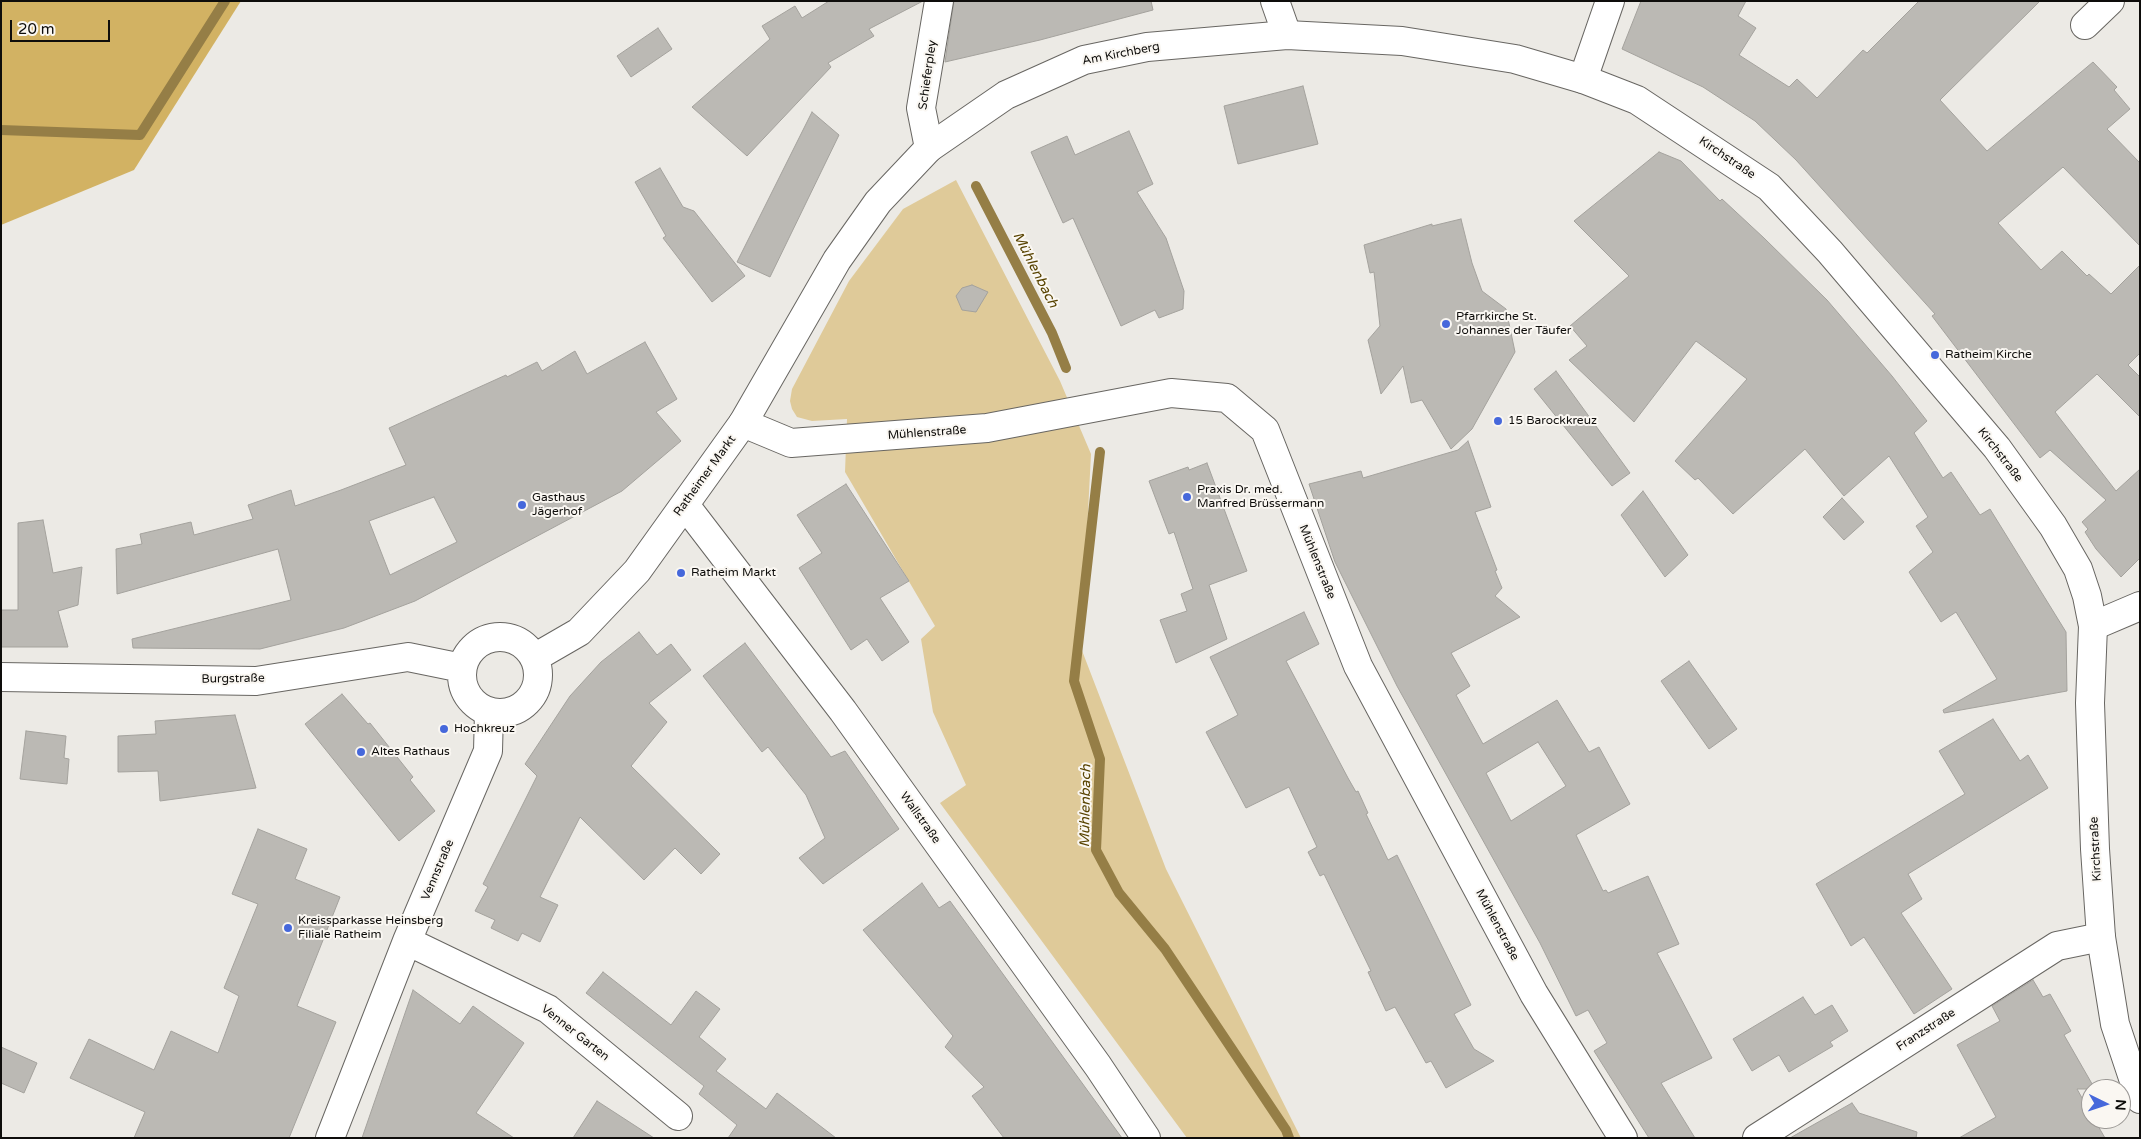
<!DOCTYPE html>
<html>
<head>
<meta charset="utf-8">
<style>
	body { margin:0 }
	#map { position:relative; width:2141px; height:1139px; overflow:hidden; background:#eceae5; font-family:"Varela Round",sans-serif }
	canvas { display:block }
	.frame { position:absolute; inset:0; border:2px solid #0e0d0b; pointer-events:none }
	.north { position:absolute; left:2081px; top:1079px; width:50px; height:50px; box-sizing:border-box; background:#faf7f2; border:1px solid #9c9996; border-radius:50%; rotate:94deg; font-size:14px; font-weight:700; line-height:20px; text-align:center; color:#0e0d0b }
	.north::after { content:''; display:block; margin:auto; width:18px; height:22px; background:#4668db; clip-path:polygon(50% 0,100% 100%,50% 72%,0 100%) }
	.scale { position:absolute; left:10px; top:20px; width:100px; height:22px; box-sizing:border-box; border:2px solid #0e0d0b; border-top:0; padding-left:6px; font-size:15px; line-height:18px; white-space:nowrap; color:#0e0d0b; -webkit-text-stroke:4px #faf7f2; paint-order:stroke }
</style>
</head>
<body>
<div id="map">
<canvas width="2141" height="1139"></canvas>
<div class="frame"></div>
<div class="north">N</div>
<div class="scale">20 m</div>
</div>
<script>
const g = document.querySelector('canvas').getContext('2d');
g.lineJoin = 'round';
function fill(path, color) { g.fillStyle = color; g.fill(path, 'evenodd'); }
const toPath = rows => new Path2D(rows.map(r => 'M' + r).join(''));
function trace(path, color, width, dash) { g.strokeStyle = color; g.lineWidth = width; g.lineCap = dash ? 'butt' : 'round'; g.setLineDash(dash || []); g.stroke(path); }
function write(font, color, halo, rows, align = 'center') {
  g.font = font + ' "Varela Round",sans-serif'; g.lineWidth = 4; g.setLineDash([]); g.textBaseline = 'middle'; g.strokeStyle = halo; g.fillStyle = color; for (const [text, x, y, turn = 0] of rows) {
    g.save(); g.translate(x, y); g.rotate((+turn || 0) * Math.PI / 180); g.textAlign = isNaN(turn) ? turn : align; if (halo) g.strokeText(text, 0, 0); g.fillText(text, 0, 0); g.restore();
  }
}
const green = toPath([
	[956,180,1060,381,1091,454,1081,648,1166,869,1301,1138,1187,1138,940,803,966,785,933,712,921,639,935,626,845,472,847,419,812,421,797,417,792,409,790,401,792,389,849,281,903,209]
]);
const forest = toPath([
	[1,1,241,1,134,170,1,225]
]);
const stream = toPath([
	[1,130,140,135,225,1],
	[976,186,1052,333,1066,368],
	[1100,452,1074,681,1100,759,1096,850,1119,893,1165,949,1286,1130,1289,1138]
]);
const building = toPath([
	[829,1,923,1,869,29,874,36,828,63,831,67,747,156,692,107,770,39,762,26,795,6,802,18,829,1],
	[954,1,1151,1,1153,10,1040,40,945,62,954,1],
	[1641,1,1746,1,1738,16,1756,28,1739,55,1789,87,1797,79,1817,98,1863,50,1867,53,1919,1,2040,1,1940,100,1987,151,2093,62,2117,87,2114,90,2130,109,2107,129,2140,163,2140,246,2063,167,1998,223,2041,270,2062,251,2087,276,2089,274,2111,294,2140,265,2140,353,2128,365,2140,377,2140,417,2097,374,2055,412,2116,491,2140,469,2140,558,2121,577,2096,549,2085,532,2088,529,2082,522,2106,500,2050,450,2040,458,1932,316,1935,314,1796,160,1755,121,1703,87,1622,49,1641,1],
	[658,28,672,49,631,77,617,56,658,28],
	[1303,86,1318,144,1238,164,1224,106,1303,86],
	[812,112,839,135,770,277,737,262,812,112],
	[1129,131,1153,184,1137,192,1166,238,1184,291,1183,309,1159,318,1155,310,1121,326,1073,218,1063,223,1031,152,1067,136,1075,155,1129,131],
	[1659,152,1681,161,1720,201,1722,199,1764,238,1827,300,1892,376,1927,421,1914,433,1943,478,1951,472,1980,515,1990,509,2066,632,2067,691,1944,713,1943,710,1997,679,1956,612,1941,622,1909,572,1933,552,1916,526,1928,517,1889,456,1844,496,1805,449,1733,514,1698,478,1695,480,1675,461,1747,379,1696,341,1634,422,1569,360,1587,346,1570,326,1629,276,1574,221,1659,152],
	[660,168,683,207,694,211,745,276,712,302,663,238,666,236,635,182,660,168],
	[1461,219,1472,263,1482,291,1506,309,1515,352,1472,429,1451,449,1422,400,1411,403,1403,366,1381,394,1368,340,1380,326,1374,272,1370,273,1364,245,1432,224,1432,226,1461,219],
	[972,285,988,292,976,312,962,310,956,296,962,288,972,285],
	[645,342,677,399,656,412,681,441,622,491,415,601,344,628,260,649,133,648,132,639,291,600,278,549,117,594,116,549,142,544,140,534,191,522,194,535,253,519,248,505,291,490,295,506,341,490,406,465,389,428,506,375,507,377,537,362,542,371,575,351,587,374,645,342],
	[434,497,457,542,390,575,369,521,434,497],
	[1556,371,1630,473,1612,486,1534,389,1556,371],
	[1468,441,1491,507,1475,512,1497,570,1495,571,1502,588,1495,596,1520,617,1451,653,1470,686,1456,695,1483,744,1557,700,1589,752,1599,747,1630,804,1576,835,1603,891,1606,890,1608,893,1648,876,1679,944,1657,953,1712,1058,1661,1083,1695,1138,1649,1138,1594,1051,1607,1043,1588,1010,1576,1016,1540,943,1397,686,1335,562,1309,484,1361,471,1363,478,1458,450,1468,441],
	[1538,742,1566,786,1511,821,1486,773,1538,742],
	[1207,463,1247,571,1209,585,1227,639,1176,663,1160,620,1187,611,1181,594,1193,589,1174,532,1169,534,1149,481,1188,467,1189,470,1207,463],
	[846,484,909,581,880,598,909,642,882,661,867,639,851,650,799,568,822,553,797,515,846,484],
	[1643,491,1688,555,1665,577,1621,515,1643,491],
	[1842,498,1864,522,1844,540,1823,517,1842,498],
	[43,520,53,573,82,567,78,605,58,611,68,647,1,647,1,610,18,610,18,523,43,520],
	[1304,612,1319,644,1286,661,1348,778,1356,792,1358,791,1368,813,1366,814,1388,860,1397,855,1471,1005,1454,1014,1474,1049,1494,1061,1446,1088,1431,1061,1426,1063,1395,1007,1386,1011,1368,972,1371,971,1324,874,1320,876,1308,852,1317,847,1289,787,1246,808,1206,732,1238,715,1210,657,1304,612],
	[639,632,657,655,671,644,691,670,649,703,667,722,631,766,720,854,701,874,675,848,644,880,580,817,540,897,558,905,540,942,522,933,518,941,491,928,495,920,475,911,488,887,483,884,537,776,525,764,570,696,601,662,639,632],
	[745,643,831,757,845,751,899,829,823,884,799,858,825,838,806,795,768,747,762,752,703,676,745,643],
	[1689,661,1737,729,1709,749,1661,681,1689,661],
	[342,694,368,724,370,723,413,777,410,780,435,811,399,841,305,724,342,694],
	[235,715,256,788,160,801,158,771,118,772,118,736,156,734,155,721,235,715],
	[1993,719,2020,761,2028,755,2048,788,1908,874,1922,899,1901,913,1952,989,1914,1014,1864,937,1851,946,1816,884,1965,794,1939,751,1993,719],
	[26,731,66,736,64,758,69,759,67,784,20,779,26,731],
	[258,829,307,849,295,879,340,897,297,1006,336,1022,289,1138,134,1138,145,1112,70,1078,89,1039,154,1070,171,1031,218,1053,239,996,224,988,258,904,232,894,258,829],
	[922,883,939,908,950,901,1122,1138,1004,1138,972,1096,984,1087,945,1047,953,1036,863,930,922,883],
	[603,972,671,1025,696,991,720,1009,699,1037,726,1059,716,1071,766,1109,777,1093,836,1138,728,1138,737,1125,699,1094,704,1086,586,993,603,972],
	[2033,980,2043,997,2050,994,2071,1031,2064,1035,2095,1089,2077,1089,2091,1114,2091,1119,2094,1119,2105,1138,1959,1138,1996,1117,1957,1045,2000,1021,1992,1006,2033,980],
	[413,990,460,1024,473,1006,524,1043,476,1113,514,1138,362,1138,413,990],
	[1803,997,1815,1015,1832,1005,1848,1031,1830,1042,1833,1046,1789,1072,1779,1055,1752,1071,1733,1039,1803,997],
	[1,1047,37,1063,24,1093,1,1083,1,1047],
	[597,1101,654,1138,573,1138,597,1101],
	[1852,1103,1859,1113,1917,1132,1916,1138,1790,1138,1852,1103]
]);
const street = toPath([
	[1275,1,1287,35],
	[2085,25,2110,1],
	[1583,79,1610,1],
	[929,148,921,108,939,1],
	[743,423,791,443,987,428,1171,393,1227,398,1265,430,1358,666,1534,994,1623,1138],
	[685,505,843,711,1098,1066,1146,1138],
	[2093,626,2140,606],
	[407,941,548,1009,678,1116],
	[330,1138,407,941,488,751,489,712],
	[1757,1138,2057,946,2101,937]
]);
const secondary = toPath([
	'462 675a38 38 0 1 1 76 0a38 38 0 1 1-76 0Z',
	[534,658,579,632,637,571,743,423,837,260,878,202,929,148,1006,95,1084,60,1147,47,1287,35,1402,41,1515,59,1583,79,1637,100,1769,187,1830,252,1997,448,2053,526,2078,569,2087,596,2093,626,2090,703,2095,849,2101,937,2115,1024,2140,1099],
	[1,677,256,681,408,657,462,668]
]);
const markers = [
	[1446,324,5,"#4668db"],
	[1935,355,5,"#4668db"],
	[1498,421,5,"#4668db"],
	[1187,497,5,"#4668db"],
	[522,505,5,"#4668db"],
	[681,573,5,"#4668db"],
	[444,729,5,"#4668db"],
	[361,752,5,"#4668db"],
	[288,928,5,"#4668db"]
];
const streetNames = [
	["Am Kirchberg",1121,54,-11],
	["Schieferpley",928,75,-82],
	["Kirchstraße",1727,158,34],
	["Mühlenstraße",927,433,-4],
	["Kirchstraße",2000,455,52],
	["Ratheimer Markt",705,476,-54],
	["Mühlenstraße",1317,562,68],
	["Burgstraße",233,679,-1],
	["Wallstraße",920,818,54],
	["Kirchstraße",2096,849,-93],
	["Vennstraße",438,870,-67],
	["Mühlenstraße",1497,925,62],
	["Franzstraße",1926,1030,-33],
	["Venner Garten",575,1033,38]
];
const poiNames = [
	["Pfarrkirche St.",1456,317],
	["Johannes der Täufer",1456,331],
	["Ratheim Kirche",1945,355],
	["15 Barockkreuz",1508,421],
	["Praxis Dr. med.",1197,490],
	["Manfred Brüssermann",1197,504],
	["Gasthaus",532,498],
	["Jägerhof",532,512],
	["Ratheim Markt",691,573],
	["Hochkreuz",454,729],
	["Altes Rathaus",371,752],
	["Kreissparkasse Heinsberg",298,921],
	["Filiale Ratheim",298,935]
];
const waterNames = [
	["Mühlenbach",1035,270,63],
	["Mühlenbach",1086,806,-89]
];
fill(green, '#dfca99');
fill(forest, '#d2b263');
trace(stream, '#957e46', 10);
fill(building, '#bbb9b4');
trace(building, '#a4a29d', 1);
trace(street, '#686662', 30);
trace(secondary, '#686662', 30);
trace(street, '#fff', 28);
trace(secondary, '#fff', 28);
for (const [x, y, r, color] of markers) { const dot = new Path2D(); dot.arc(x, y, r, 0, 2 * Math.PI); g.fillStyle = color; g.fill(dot); trace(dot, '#faf7f2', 2); }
write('12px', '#0e0d0b', '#faf7f2', streetNames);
write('12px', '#0e0d0b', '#faf7f2', poiNames, 'left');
write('italic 14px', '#584300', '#faf7f2', waterNames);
</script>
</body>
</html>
